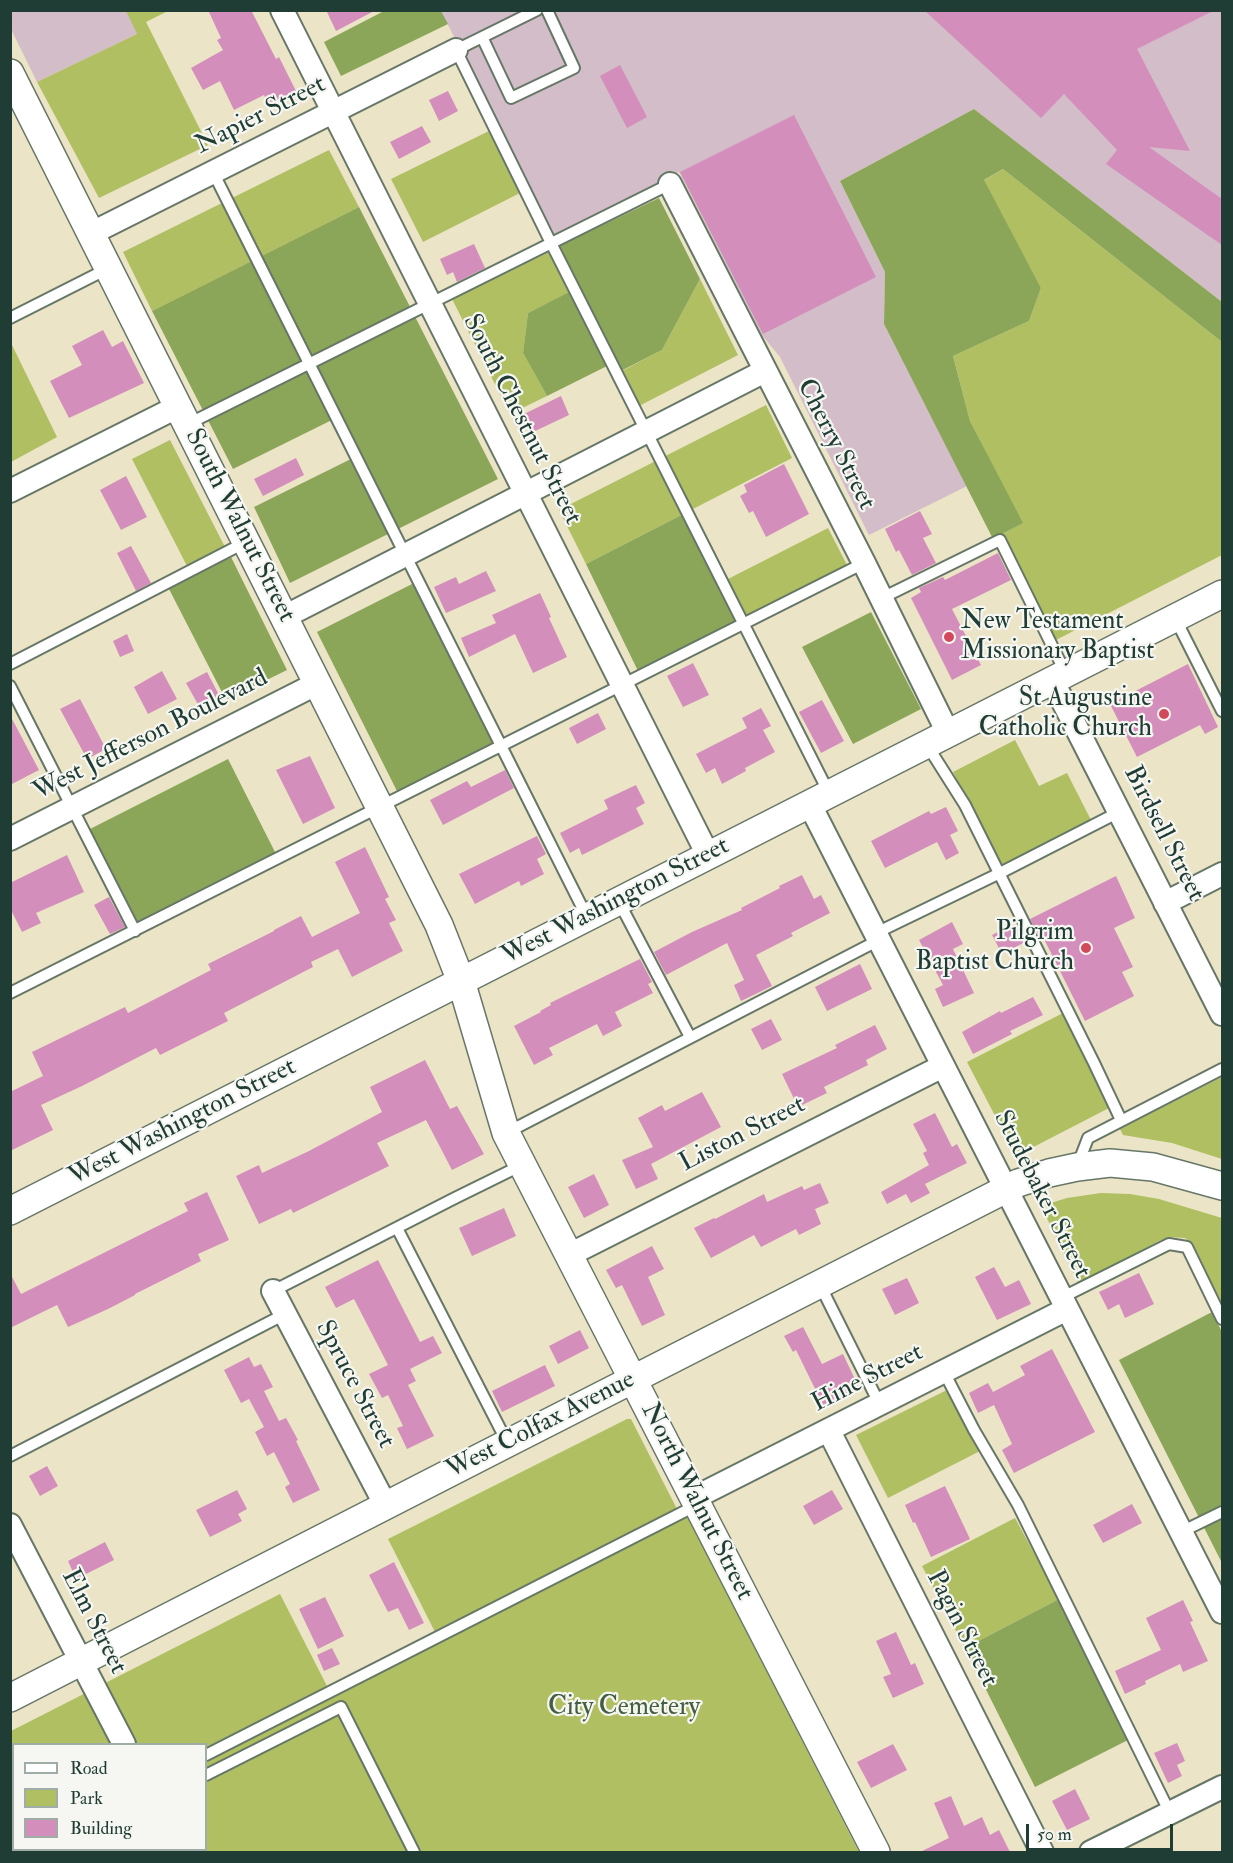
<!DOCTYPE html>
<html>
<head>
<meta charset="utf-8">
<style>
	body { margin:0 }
	#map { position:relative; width:1233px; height:1863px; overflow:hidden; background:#ebe4c6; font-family:"IM FELL Double Pica",serif }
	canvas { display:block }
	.frame { position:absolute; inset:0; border:12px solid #1f3d34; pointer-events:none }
	.legend { position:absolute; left:12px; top:1743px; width:195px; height:108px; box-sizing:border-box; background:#f6f6f2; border:2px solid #a0aca6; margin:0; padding:8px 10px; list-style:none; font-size:18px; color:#1f3d34 }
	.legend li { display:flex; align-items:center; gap:12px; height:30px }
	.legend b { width:30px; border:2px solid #a0aca6 }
	.scale { position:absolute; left:1026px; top:1824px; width:147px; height:27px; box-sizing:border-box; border:3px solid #1f3d34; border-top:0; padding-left:8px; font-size:18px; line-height:21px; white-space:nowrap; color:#1f3d34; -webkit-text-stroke:4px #f6f6f2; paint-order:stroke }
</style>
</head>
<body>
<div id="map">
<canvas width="1233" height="1863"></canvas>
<div class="frame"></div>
<ul class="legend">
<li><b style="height:8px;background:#fff"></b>Road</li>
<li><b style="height:16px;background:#afbf62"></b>Park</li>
<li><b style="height:16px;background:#d48ebb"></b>Building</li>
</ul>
<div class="scale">50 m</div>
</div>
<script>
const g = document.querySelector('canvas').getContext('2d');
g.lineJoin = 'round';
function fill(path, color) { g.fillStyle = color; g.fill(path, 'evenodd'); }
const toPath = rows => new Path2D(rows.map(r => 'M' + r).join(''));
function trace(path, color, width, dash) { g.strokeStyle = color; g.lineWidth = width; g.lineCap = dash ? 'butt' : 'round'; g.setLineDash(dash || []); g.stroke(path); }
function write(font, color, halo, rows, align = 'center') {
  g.font = font + ' "IM FELL Double Pica",serif'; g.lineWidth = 4.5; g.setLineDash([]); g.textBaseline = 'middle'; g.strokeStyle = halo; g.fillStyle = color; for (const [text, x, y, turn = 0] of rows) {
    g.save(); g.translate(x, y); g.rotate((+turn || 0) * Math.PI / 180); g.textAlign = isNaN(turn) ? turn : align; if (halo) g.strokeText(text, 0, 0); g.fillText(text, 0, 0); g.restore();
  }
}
const industrial = toPath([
	[126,10,137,34,37,82,11,29,11,11],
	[441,11,1222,11,1222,302,974,109,840,181,885,272,884,324,967,486,869,535,780,357,762,335,679,172,554,234]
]);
const green = toPath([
	[126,11,168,11,146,22,208,145,99,198,37,82,137,34],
	[491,130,522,192,423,242,391,179],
	[329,150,359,207,152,311,123,252],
	[1003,169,1222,342,1222,555,1056,640,1003,534,1022,523,970,421,953,356,1029,321,1041,288,983,181],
	[551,251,570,292,528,313,523,353,547,396,510,414,452,299],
	[700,279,738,355,639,406,622,371,662,350],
	[11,343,57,437,11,462,10,462],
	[766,405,792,458,586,564,559,510],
	[170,440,225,547,187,566,132,459],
	[828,528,847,565,747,617,728,579],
	[1015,740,1039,786,1067,773,1091,820,1002,865,953,772],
	[1063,1013,1109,1108,1016,1156,967,1062],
	[1222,1077,1222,1159,1172,1143,1123,1135,1120,1129],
	[1101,1193,1130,1194,1159,1199,1222,1218,1222,1302,1221,1303,1193,1244,1185,1238,1170,1237,1159,1241,1079,1284,1041,1206,1067,1198],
	[947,1390,980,1451,888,1498,856,1435],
	[627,1419,631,1419,678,1511,436,1634,388,1539],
	[687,1516,859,1852,11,1852,11,1731,280,1594,328,1688,206,1751,206,1744,14,1744,14,1850,206,1850,206,1755,208,1758],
	[1015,1518,1059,1599,965,1648,922,1566]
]);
const forest = toPath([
	[386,10,441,11,448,24,341,76,324,42],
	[974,109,1222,302,1222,342,1003,169,984,180,1041,288,1029,321,953,356,970,421,1023,523,993,539,884,324,885,272,840,181],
	[659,198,700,279,662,350,613,375,607,366,547,396,523,353,528,313,579,287,559,246],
	[359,207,498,479,290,583,254,507,361,454,342,415,233,469,152,311],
	[693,509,747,617,638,671,586,564],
	[231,557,287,670,226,700,169,589],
	[414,583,494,744,398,793,317,632],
	[871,612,921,709,853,744,802,647],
	[228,759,276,854,139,924,90,829],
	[1212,1312,1222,1332,1222,1563,1119,1360],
	[1059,1599,1130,1739,1035,1787,965,1648]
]);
const building = toPath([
	[208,10,251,10,276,59,279,57,296,91,269,105,264,95,234,110,220,81,203,90,191,68,223,50,217,40,221,38],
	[326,10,376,10,336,31],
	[924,10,1215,10,1137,49,1190,151,1149,147,1222,199,1222,245,1106,164,1117,150,1064,94,1041,118],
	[620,65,647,117,627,128,600,76],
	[448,91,458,111,439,121,429,100],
	[794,115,876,277,763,334,680,172],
	[422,126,431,142,399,159,390,142],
	[474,244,485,268,457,282,453,272,447,275,440,259],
	[103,330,112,347,123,341,144,383,69,418,50,381,82,365,72,346],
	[561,396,569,415,533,432,524,414],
	[296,458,304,475,263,496,254,479],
	[784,464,809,514,766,537,753,511,749,513,740,496,747,492,744,485],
	[126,476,147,517,121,530,100,490],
	[920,511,932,534,923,538,936,563,912,575,899,550,896,552,885,529],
	[131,546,151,583,136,591,117,553],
	[998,553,1011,580,952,609,981,665,952,680,911,598,921,592,919,588,943,577,945,580],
	[486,571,496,591,446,613,434,587,456,577,459,584],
	[540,593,551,617,549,618,567,657,533,673,515,634,469,657,461,638,496,623,492,615],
	[127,634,134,651,120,657,113,641],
	[693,663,709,695,683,707,667,676],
	[1188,664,1218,727,1205,734,1200,725,1137,757,1110,704],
	[162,671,177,699,148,714,134,687],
	[207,672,220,697,200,708,186,683],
	[80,699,106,749,87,759,60,709],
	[822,700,844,741,821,753,799,712],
	[761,708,771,726,763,730,775,752,745,768,746,771,722,784,715,768,706,773,696,754,747,728,742,718],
	[598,713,606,729,577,744,569,728],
	[10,715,39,770,10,785],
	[310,756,335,808,303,824,276,770],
	[505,770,514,788,443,825,430,800,467,781,471,787],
	[636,785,645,803,636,808,644,824,582,855,579,848,570,853,560,833,608,809,604,800],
	[946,807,958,831,950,835,959,853,946,860,937,842,885,868,871,841,929,811,931,814],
	[537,836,546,854,537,859,544,874,521,886,519,881,475,904,459,874],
	[365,847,389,897,385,899,396,920,389,923,403,951,352,977,338,949,311,962,313,967,224,1013,228,1021,160,1055,156,1048,82,1086,41,1105,53,1130,10,1151,10,1092,43,1076,32,1052,125,1007,128,1013,159,997,211,970,208,964,274,931,274,930,301,916,312,937,360,913,335,862],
	[67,855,84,892,36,913,41,923,22,932,10,908,10,883],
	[802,875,814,899,821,895,830,913,791,933,793,936,756,955,772,986,741,1001,734,985,744,980,727,943,666,975,654,952,692,932,742,910,741,908,780,888,779,886],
	[1116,876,1135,918,1114,928,1133,967,1122,972,1134,996,1085,1021,1041,933,1038,935,1030,919],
	[109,897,125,927,110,934,94,905],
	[952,922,963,944,953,949,974,993,943,1007,935,989,943,985,919,940],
	[1017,925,1025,942,1002,954,992,935,1008,927,1009,929],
	[640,959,652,982,648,984,653,993,615,1012,622,1026,603,1036,597,1024,549,1048,553,1055,534,1065,514,1026,541,1012,540,1011,551,1005,550,1003],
	[860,964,872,989,827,1011,815,987],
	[1033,997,1043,1015,1010,1031,1012,1034,973,1054,962,1032,1000,1011,1001,1013],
	[771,1019,782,1040,762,1050,751,1029],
	[875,1025,887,1049,866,1060,868,1065,824,1087,827,1093,798,1107,782,1074,837,1048,835,1045],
	[425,1060,450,1109,457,1106,484,1154,452,1170,426,1120,377,1143,389,1166,293,1213,291,1209,259,1224,236,1176,259,1165,262,1173,309,1151,382,1112,370,1087],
	[702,1092,721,1127,651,1164,658,1179,636,1189,622,1160,653,1147,638,1118,662,1105,665,1111],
	[935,1113,952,1147,957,1144,967,1163,925,1184,930,1193,911,1203,906,1194,887,1204,881,1192,929,1165,923,1153,927,1151,913,1124],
	[594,1174,609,1205,584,1218,568,1187],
	[820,1183,829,1203,815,1209,821,1224,799,1235,796,1229,761,1247,754,1235,711,1258,694,1228,714,1218,715,1219,764,1194,767,1202,802,1186,804,1190],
	[207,1192,229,1240,198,1254,201,1261,135,1294,135,1295,108,1309,68,1327,57,1305,10,1328,10,1273,21,1294,188,1211,184,1203],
	[504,1208,516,1236,472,1256,459,1228],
	[652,1246,664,1269,648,1277,665,1315,642,1326,622,1285,616,1288,606,1270],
	[378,1260,420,1342,433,1336,442,1353,410,1369,416,1381,408,1385,434,1436,407,1449,397,1428,403,1426,388,1395,382,1398,369,1374,388,1365,354,1299,336,1308,325,1287],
	[994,1267,1005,1287,1019,1280,1031,1304,997,1320,975,1277],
	[1139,1273,1154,1304,1125,1318,1119,1304,1108,1310,1099,1292],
	[907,1278,919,1303,895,1315,882,1289],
	[803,1327,822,1364,843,1354,859,1388,823,1405,796,1350,793,1352,784,1336],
	[580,1330,589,1348,558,1364,549,1346],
	[1052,1349,1095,1432,1014,1473,1002,1450,1012,1444,994,1405,978,1413,969,1393,988,1383,993,1392,1025,1375,1020,1366],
	[249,1357,254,1367,261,1364,273,1387,264,1391,279,1421,286,1418,298,1440,296,1441,320,1490,293,1503,285,1487,290,1484,274,1452,267,1456,255,1432,264,1427,249,1399,241,1403,224,1370],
	[545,1365,555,1386,502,1412,492,1391],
	[47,1466,58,1486,40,1496,29,1476],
	[945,1486,970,1539,931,1557,915,1522,913,1523,905,1505],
	[237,1490,247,1509,238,1514,242,1521,210,1537,196,1510],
	[832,1490,843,1509,814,1525,803,1506],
	[1132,1504,1142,1523,1103,1543,1093,1525],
	[105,1542,114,1560,76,1579,68,1561],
	[394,1562,424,1623,409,1630,398,1608,388,1612,369,1575],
	[325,1597,344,1636,318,1649,299,1609],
	[1183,1600,1193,1621,1190,1622,1208,1661,1183,1672,1180,1664,1145,1681,1146,1684,1125,1694,1115,1671,1161,1650,1146,1618],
	[896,1632,911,1665,915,1663,924,1684,893,1698,883,1677,891,1674,876,1641],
	[332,1648,340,1664,324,1671,317,1655],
	[1177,1743,1185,1761,1177,1765,1182,1776,1168,1783,1154,1753],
	[893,1744,907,1770,871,1788,857,1762],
	[1075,1789,1090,1819,1067,1830,1052,1801],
	[951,1796,964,1826,982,1817,990,1835,999,1830,1010,1852,920,1852,949,1838,934,1803]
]);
const service = toPath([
	[537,10,456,50,551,243,829,793],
	[482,37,511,98,574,68,547,10],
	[213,172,587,917],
	[10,318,109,268],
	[188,424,670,184],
	[882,598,1000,540,1066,674],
	[1175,618,1222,711],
	[10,664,246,542],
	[10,686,135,931],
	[927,745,965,805,1094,1063,1121,1120],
	[619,902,690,1037],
	[876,933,1000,873,1119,812],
	[10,993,864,563],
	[506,1133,879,940],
	[1078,1164,1088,1138,1222,1069],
	[397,1228,507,1442],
	[820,1285,880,1405],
	[273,1291,455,1198,522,1165],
	[1061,1298,1169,1244,1187,1247,1222,1319],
	[944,1372,974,1430,1018,1505,1170,1813],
	[10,1456,285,1314],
	[1181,1532,1222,1512],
	[206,1755,697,1505],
	[206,1775,341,1707,414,1852],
	[178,1850,179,1852]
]);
const minor = toPath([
	[282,10,708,855],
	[670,184,864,563,948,733],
	[92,233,456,50],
	[10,491,179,406],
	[284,617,765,371],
	[1052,680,1222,1014],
	[809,803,1222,1612],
	[10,839,318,683],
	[1165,903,1222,874],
	[569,1255,943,1066],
	[273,1291,386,1506],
	[829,1431,1042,1852],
	[694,1498,1067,1309],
	[10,1525,124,1744],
	[1091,1852,1222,1787]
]);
const tertiary = toPath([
	[10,73,439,925,461,981,506,1133,876,1852],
	[10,1211,1222,594],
	[10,1698,508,1443,1018,1183,1049,1173,1077,1167,1110,1163,1153,1167,1222,1186]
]);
const markers = [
	[949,637,6,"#d1495b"],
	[1164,714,6,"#d1495b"],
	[1086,948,6,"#d1495b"]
];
const streetNames = [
	["Napier Street",261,116,-27],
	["South Chestnut Street",521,420,63],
	["Cherry Street",835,445,63],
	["South Walnut Street",239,526,63],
	["West Jefferson Boulevard",151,736,-27],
	["Birdsell Street",1163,834,63],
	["West Washington Street",616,902,-27],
	["West Washington Street",183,1123,-27],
	["Liston Street",743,1135,-27],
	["Studebaker Street",1041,1195,63],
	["Hine Street",868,1379,-27],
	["Spruce Street",354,1385,62],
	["West Colfax Avenue",541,1426,-27],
	["North Walnut Street",696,1502,63],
	["Elm Street",93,1622,63],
	["Pagin Street",961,1629,63]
];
const poiNames = [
	["New Testament",961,622,"left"],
	["Missionary Baptist",961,652,"left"],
	["St Augustine",1152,699],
	["Catholic Church",1152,729],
	["Pilgrim",1074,933],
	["Baptist Church",1074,963]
];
const parkNames = [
	["City Cemetery",624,1708]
];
fill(industrial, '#d2bdc8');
fill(green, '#afbf62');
fill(forest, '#8ba658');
fill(building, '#d48ebb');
trace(service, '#667767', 14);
trace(minor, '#667767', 26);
trace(tertiary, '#667767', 30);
trace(service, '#fff', 10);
trace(minor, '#fff', 22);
trace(tertiary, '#fff', 27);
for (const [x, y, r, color] of markers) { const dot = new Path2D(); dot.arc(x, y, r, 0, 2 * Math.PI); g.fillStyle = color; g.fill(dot); trace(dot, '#f6f6f2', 2); }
write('26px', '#1f3d34', '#f6f6f2', streetNames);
write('26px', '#1f3d34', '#f6f6f2', poiNames, 'right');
write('26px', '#435e40', '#f6f6f2', parkNames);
</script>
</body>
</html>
